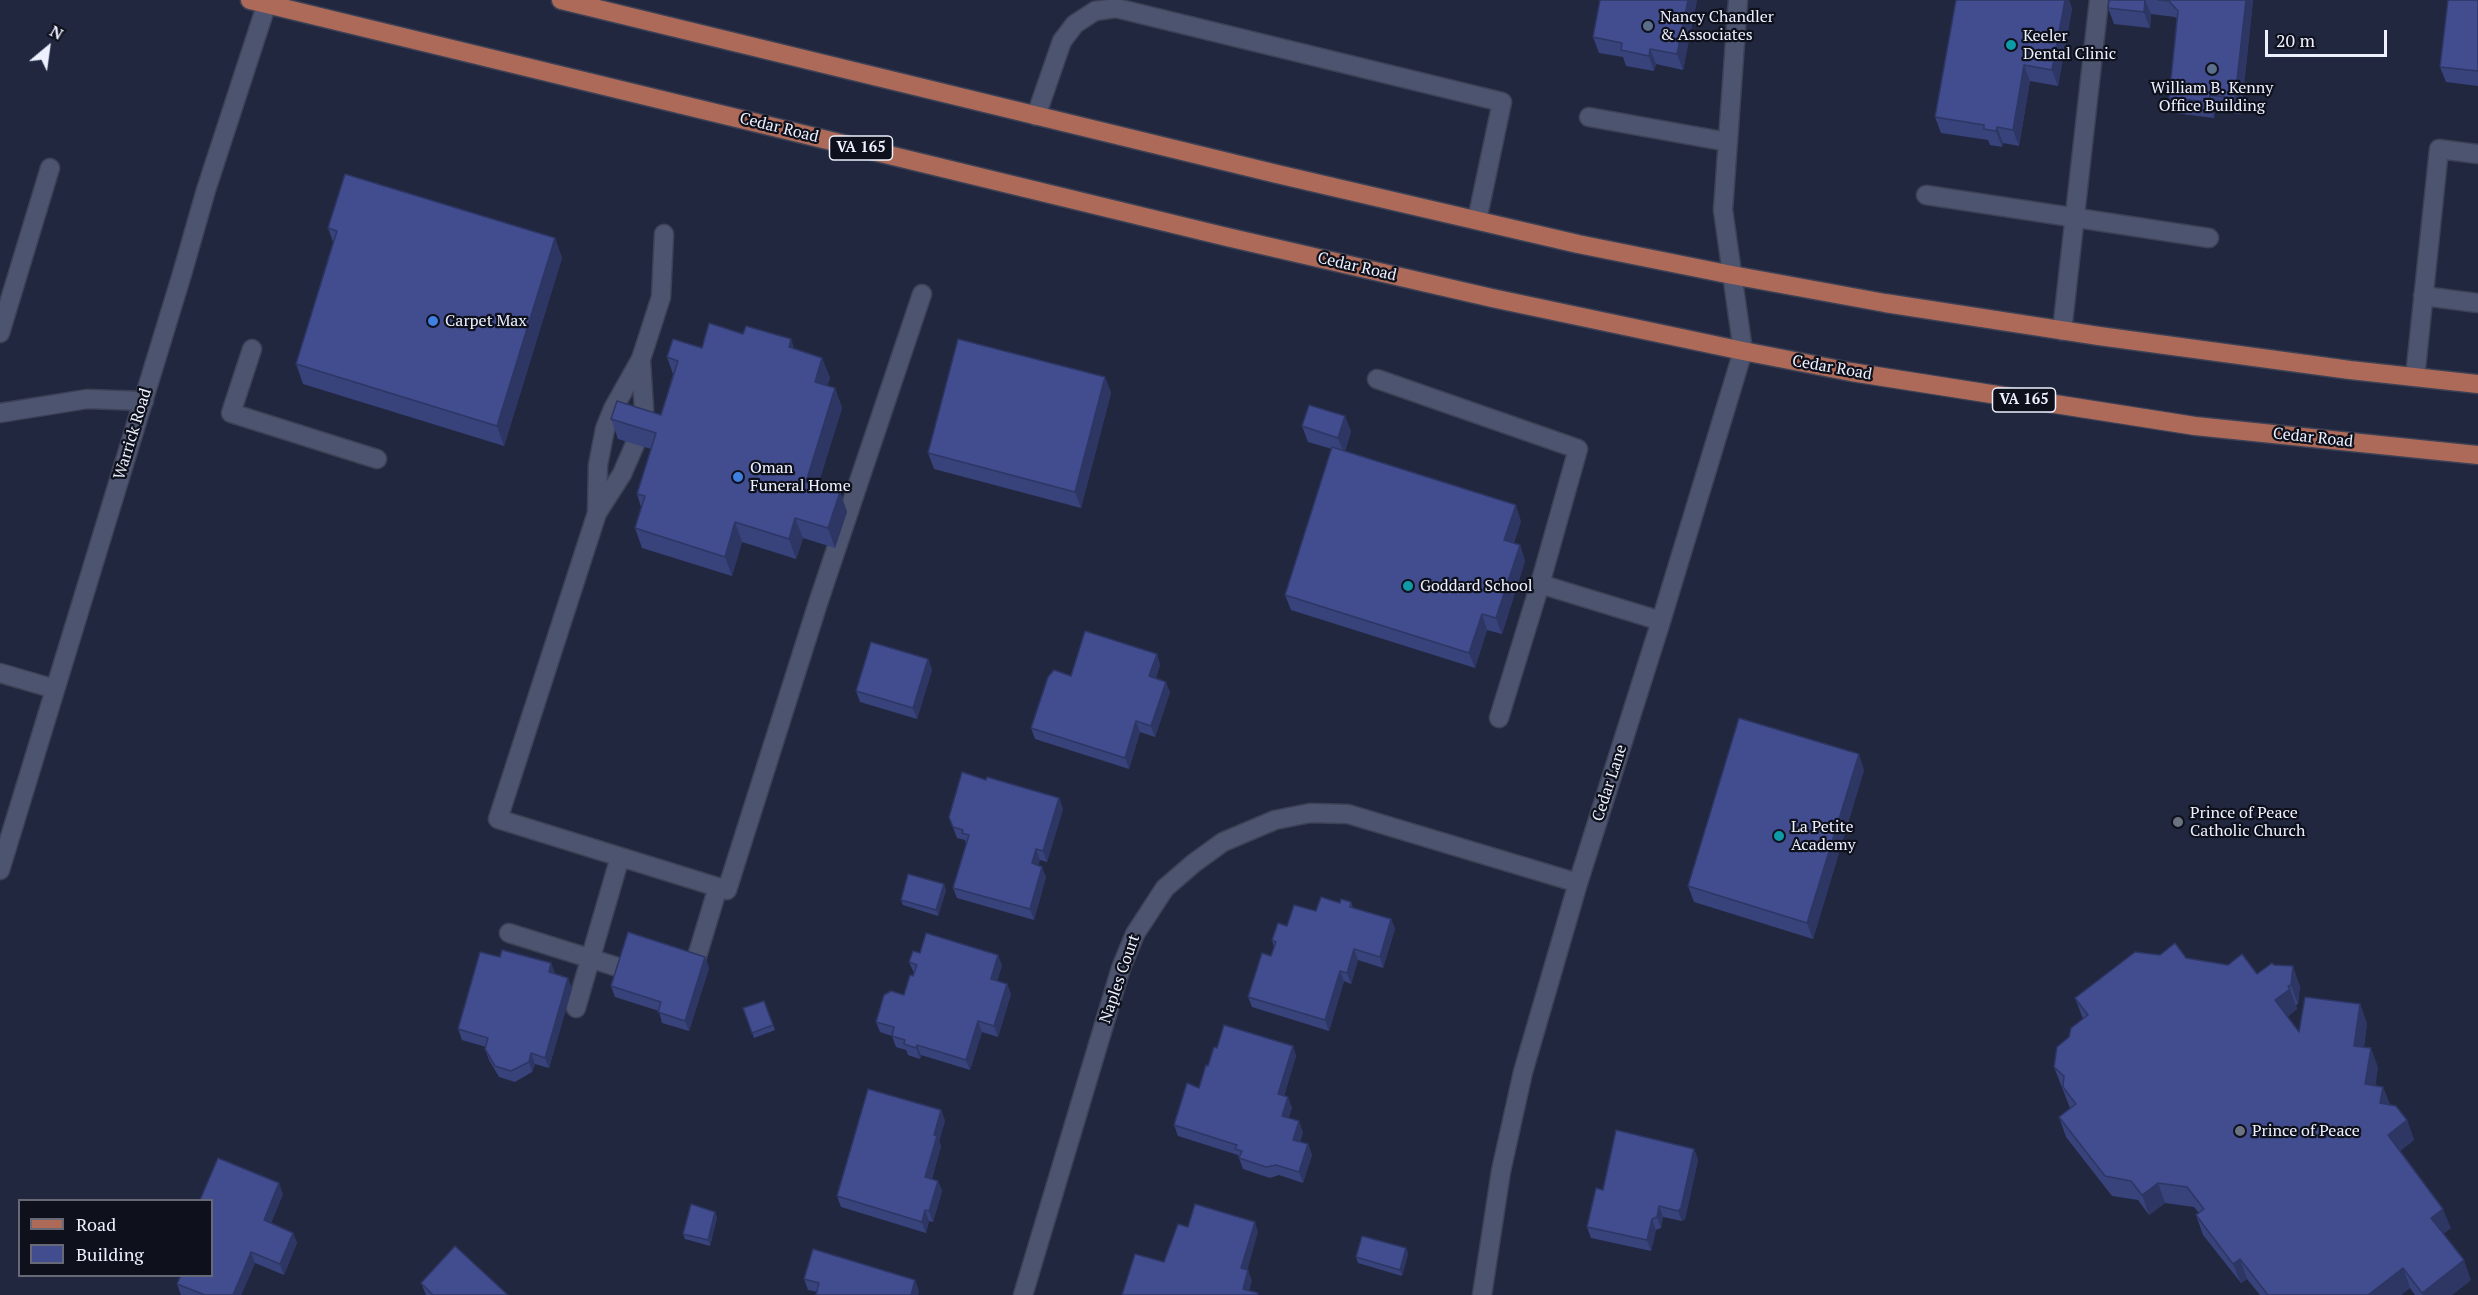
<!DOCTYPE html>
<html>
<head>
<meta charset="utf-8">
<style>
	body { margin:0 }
	#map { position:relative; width:2478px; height:1295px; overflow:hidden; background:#21273f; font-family:"PT Serif",serif }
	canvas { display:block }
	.legend { position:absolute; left:18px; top:1199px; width:195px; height:78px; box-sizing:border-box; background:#0e101b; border:2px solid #676a76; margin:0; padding:8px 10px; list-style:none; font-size:18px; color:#edf1ff }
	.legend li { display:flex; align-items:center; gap:12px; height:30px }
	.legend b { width:30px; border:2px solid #676a76 }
	.north { position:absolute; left:18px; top:18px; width:60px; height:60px; -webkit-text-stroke:4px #0e101b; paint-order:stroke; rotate:29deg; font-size:16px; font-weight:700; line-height:24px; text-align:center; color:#edf1ff }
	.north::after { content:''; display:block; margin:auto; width:21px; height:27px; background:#edf1ff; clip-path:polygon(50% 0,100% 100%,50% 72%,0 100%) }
	.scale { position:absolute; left:2265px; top:30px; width:122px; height:27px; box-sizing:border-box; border:3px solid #edf1ff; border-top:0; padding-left:8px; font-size:18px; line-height:21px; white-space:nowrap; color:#edf1ff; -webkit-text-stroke:4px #0e101b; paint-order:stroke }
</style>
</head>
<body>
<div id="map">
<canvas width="2478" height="1295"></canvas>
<ul class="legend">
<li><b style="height:8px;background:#ae6a58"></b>Road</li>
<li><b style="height:16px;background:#414d8f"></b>Building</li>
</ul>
<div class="north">N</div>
<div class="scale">20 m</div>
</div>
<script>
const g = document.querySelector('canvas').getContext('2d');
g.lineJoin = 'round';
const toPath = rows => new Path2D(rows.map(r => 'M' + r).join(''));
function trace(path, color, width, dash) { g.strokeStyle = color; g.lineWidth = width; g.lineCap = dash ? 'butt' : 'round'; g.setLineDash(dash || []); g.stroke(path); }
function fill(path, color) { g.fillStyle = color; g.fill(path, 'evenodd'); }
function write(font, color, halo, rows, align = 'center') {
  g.font = font + ' "PT Serif",serif'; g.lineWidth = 4.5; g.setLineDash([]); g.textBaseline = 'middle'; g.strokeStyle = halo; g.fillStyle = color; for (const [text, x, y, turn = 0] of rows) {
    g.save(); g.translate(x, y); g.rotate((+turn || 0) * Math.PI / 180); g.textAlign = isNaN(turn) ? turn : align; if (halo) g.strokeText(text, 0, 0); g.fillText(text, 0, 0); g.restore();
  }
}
const minor = toPath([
	[1036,116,1062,41,1075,24,1095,11,1116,8,1502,102,1477,220],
	[1589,117,1728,142],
	[1926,195,2209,238],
	[664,234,661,297,641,359,613,409,605,429,598,465,597,513,498,819,727,890,819,600,922,294],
	[2423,296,2478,303],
	[2062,331,2099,0],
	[0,333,50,168],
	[252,349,231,413,377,459],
	[641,362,644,409,641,426],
	[2415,377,2439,149,2478,154],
	[1377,379,1578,449,1540,584,1661,621],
	[0,413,87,399,144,401],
	[597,513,622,474,635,444],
	[0,673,55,689],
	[1499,718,1540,584],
	[0,870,182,274,206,190,268,0],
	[509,933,624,969],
	[695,963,718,887],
	[576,1008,620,857],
	[1023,1295,1121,968,1135,934,1165,888,1194,863,1223,842,1275,820,1310,813,1348,814,1578,883],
	[1482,1295,1501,1171,1523,1072,1578,883,1661,621,1743,351,1723,210,1738,0]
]);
const major = toPath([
	[250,0,1227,237,1492,298,1743,351,1851,372,2195,426,2478,455],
	[561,0,1277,174,1578,244,1732,275,1885,303,2099,336,2350,370,2478,384]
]);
const wall = toPath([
	[1600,0,1697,0,1683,70,1656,64,1654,71,1626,66,1623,57,1599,53,1593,37],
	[1956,0,2069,0,2072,9,2058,86,2030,81,2019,146,2003,143,2002,147,1990,145,1988,140,1941,133,1935,117],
	[2109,0,2253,0,2241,114,2215,111,2214,118,2174,113,2169,98,2177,19,2175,17,2151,14,2150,28,2114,24,2108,8],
	[2478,0,2478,86,2446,82,2440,67],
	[328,228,555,238,562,258,504,446,303,384,296,364,333,242],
	[702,348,794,348,822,358,830,378,827,386,835,388,842,408,818,485,840,492,847,512,835,548,803,538,796,559,742,542,732,576,642,548,635,528,641,507,637,494,651,449,618,439,611,419,661,415,673,374,667,357],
	[1105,377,1111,393,1081,508,934,469,928,453],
	[1345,416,1351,432,1345,451,1521,521,1514,543,1520,545,1525,561,1502,634,1487,630,1475,668,1291,610,1285,595,1332,449,1308,442,1302,426],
	[1157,654,1160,665,1156,678,1170,692,1155,737,1140,732,1129,769,1035,739,1031,728,1071,676],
	[928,659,932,670,917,719,860,702,856,691],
	[1864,770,1813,939,1694,902,1688,886],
	[986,780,1059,798,1063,809,1047,862,1040,860,1038,865,1046,877,1034,920,957,898,953,888,966,844,965,840,957,838,949,817],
	[946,890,938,916,903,905,901,900],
	[1351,902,1353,908,1391,919,1395,929,1383,968,1358,960,1351,984,1344,981,1329,1031,1252,1007,1248,997,1271,956,1274,947,1272,940,1316,911,1340,903],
	[920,953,1002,965,997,981,1007,984,1011,994,998,1037,982,1032,970,1070,921,1055,920,1059,908,1055,906,1050,896,1047,892,1036,880,1032,876,1022,904,995,914,973,909,962],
	[500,957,551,963,555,974,572,988,549,1068,535,1064,532,1072,515,1082,499,1077,489,1060,485,1049,486,1047,462,1040,458,1029],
	[705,957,709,968,689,1031,662,1023,659,1011,615,997,611,986],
	[2186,958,2257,974,2274,965,2300,986,2298,1004,2296,1005,2297,1009,2287,1017,2299,1032,2360,1004,2367,1024,2364,1047,2378,1067,2375,1086,2383,1087,2390,1105,2407,1120,2414,1140,2400,1151,2451,1228,2443,1234,2471,1280,2452,1295,2415,1295,2410,1288,2401,1295,2260,1295,2247,1279,2241,1283,2203,1235,2196,1215,2199,1213,2194,1207,2165,1203,2149,1215,2138,1200,2112,1196,2066,1137,2059,1117,2070,1108,2054,1067,2069,1037,2083,1019,2075,998],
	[764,1001,775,1030,754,1038,743,1008],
	[1293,1046,1296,1056,1284,1096,1292,1108,1288,1118,1303,1132,1300,1142,1308,1144,1312,1155,1303,1183,1279,1175,1270,1178,1243,1169,1238,1155,1178,1136,1174,1125,1199,1088,1217,1048],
	[941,1110,945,1121,939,1141,941,1146,932,1179,938,1181,942,1191,933,1222,929,1221,926,1233,841,1207,837,1196],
	[1694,1149,1698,1160,1685,1219,1682,1221,1663,1217,1661,1228,1656,1230,1651,1251,1591,1238,1587,1227,1603,1190],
	[283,1194,271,1223,293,1233,297,1243,284,1275,255,1263,241,1295,181,1295,177,1284,212,1275],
	[715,1212,717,1217,710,1246,685,1239,683,1234],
	[1406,1248,1408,1254,1402,1276,1358,1263,1356,1257],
	[804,1279,915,1280,919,1291,918,1295,816,1295,817,1292,808,1290],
	[421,1283,508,1295,426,1295]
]);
const shadedWall = toPath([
	[1688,0,1697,0,1683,70,1677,54],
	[2065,0,2069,0,2072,9,2058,86,2052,70],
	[2145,0,2151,14,2150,28,2144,12],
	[2246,0,2253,0,2241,114,2235,98],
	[1650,49,1656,64,1654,71,1649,56],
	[2024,65,2030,81,2019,146,2013,130],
	[2210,95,2215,111,2214,118,2209,102],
	[1997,127,2003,143,2002,147,1996,131],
	[555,238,562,258,504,446,497,426],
	[791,339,798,359,789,347],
	[822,358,830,378,822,402,815,382],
	[1105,377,1111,393,1081,508,1075,492],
	[835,388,842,408,813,501,806,482],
	[1345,416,1351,432,1344,453,1338,438],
	[840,492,847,512,835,548,828,528],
	[1516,505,1521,521,1510,556,1504,540],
	[795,518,803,538,796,559,789,539],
	[735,522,742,542,732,576,725,557],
	[1520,545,1525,561,1502,634,1496,618],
	[1482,614,1487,630,1475,668,1469,653],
	[1157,654,1160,665,1153,687,1149,676],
	[928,659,932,670,917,719,913,708],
	[1166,682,1170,692,1155,737,1151,726],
	[1136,721,1140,732,1129,769,1125,758],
	[1859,754,1864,770,1813,939,1807,923],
	[1059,798,1063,809,1047,862,1043,851],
	[1036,849,1040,860,1036,874,1032,863],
	[1042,867,1046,877,1034,920,1030,909],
	[944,884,946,890,938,916,936,910],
	[1391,919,1395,929,1383,968,1380,957],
	[1354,949,1358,960,1351,984,1347,973],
	[998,955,1002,965,995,990,991,979],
	[705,957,709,968,689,1031,685,1021],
	[551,963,555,974,549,972],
	[2293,966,2300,986,2298,1004,2291,985],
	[1340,971,1344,981,1329,1031,1325,1020],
	[568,978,572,988,549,1068,545,1058],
	[1007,984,1011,994,998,1037,994,1026],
	[2290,989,2297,1009,2282,1020,2275,1000],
	[2360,1004,2367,1024,2361,1066,2354,1046],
	[978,1021,982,1032,970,1070,966,1060],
	[917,1045,921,1055,920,1059,916,1048],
	[1293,1046,1296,1056,1282,1104,1278,1094],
	[2371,1048,2378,1067,2373,1104,2365,1084],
	[531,1053,535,1064,532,1072,529,1062],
	[2383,1087,2391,1107,2380,1103],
	[1288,1097,1292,1108,1286,1126,1282,1116],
	[941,1110,945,1121,939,1141,941,1146,929,1187,925,1177,934,1135],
	[2407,1120,2414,1140,2395,1155,2388,1135],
	[1299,1121,1303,1132,1297,1151,1293,1140],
	[1308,1144,1312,1155,1303,1183,1299,1172],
	[1694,1149,1698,1160,1685,1219,1682,1221,1678,1211],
	[938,1181,942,1191,933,1222,929,1211],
	[279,1183,283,1194,268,1231,264,1220],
	[2158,1183,2165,1203,2149,1215,2142,1195],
	[1659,1206,1663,1217,1661,1228,1657,1217],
	[2443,1209,2451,1228,2438,1238,2431,1218],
	[925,1210,929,1221,926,1233,922,1222],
	[715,1212,717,1217,710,1246,708,1240],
	[1652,1219,1656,1230,1651,1251,1647,1240],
	[1255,1222,1258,1232,1245,1279,1241,1268],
	[293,1233,297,1243,284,1275,280,1264],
	[1406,1248,1408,1254,1402,1276,1400,1270],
	[251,1252,255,1263,241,1295,233,1295],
	[2240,1259,2247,1279,2241,1283,2233,1264],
	[2464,1260,2471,1280,2452,1295,2423,1295,2422,1293],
	[2403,1268,2410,1288,2401,1295,2368,1295],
	[1248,1270,1252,1281,1248,1295,1243,1289],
	[915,1280,919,1291,918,1295,911,1295]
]);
const building = toPath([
	[1600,0,1688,0,1677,54,1650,49,1649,56,1621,50,1622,43,1593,37,1600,0],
	[1956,0,2065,0,2052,70,2024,65,2013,130,1997,127,1996,131,1984,129,1984,125,1935,117,1956,0],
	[2109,0,2145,0,2144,12,2108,8,2109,0],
	[2158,0,2246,0,2235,98,2210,95,2209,102,2169,98,2178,11,2169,1,2158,0],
	[2448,0,2478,0,2478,71,2440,67,2448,0],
	[345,174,555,238,497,426,296,364,337,231,328,228,345,174],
	[709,323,743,334,746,326,791,339,789,347,822,358,815,382,835,388,806,482,840,492,828,528,795,518,789,539,735,522,725,557,635,528,645,496,637,494,656,433,611,419,617,401,661,415,678,361,667,357,673,339,702,348,709,323],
	[958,339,1105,377,1075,492,928,453,958,339],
	[1309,405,1345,416,1338,438,1302,426,1309,405],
	[1332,447,1516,505,1504,540,1520,545,1496,618,1482,614,1469,653,1285,595,1332,447],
	[1085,631,1157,654,1149,676,1166,682,1151,726,1136,721,1125,758,1031,728,1048,677,1054,670,1071,676,1085,631],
	[871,642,928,659,913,708,856,691,871,642],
	[1739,718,1859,754,1807,923,1688,886,1739,718],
	[962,772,986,780,987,777,1059,798,1043,851,1036,849,1032,863,1042,867,1030,909,953,888,969,835,962,833,963,830,953,827,949,817,962,772],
	[908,874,944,884,936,910,901,900,908,874],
	[1321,897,1340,903,1341,899,1351,902,1350,907,1391,919,1380,957,1354,949,1347,973,1340,971,1325,1020,1248,997,1262,953,1271,956,1276,942,1272,940,1278,923,1287,926,1294,905,1316,911,1321,897],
	[628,932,705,957,685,1021,658,1012,661,1002,611,986,628,932],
	[926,933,998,955,991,979,1007,984,994,1026,978,1021,966,1060,917,1045,916,1048,904,1044,905,1040,892,1036,894,1027,876,1022,884,995,891,991,904,995,910,975,913,976,917,965,909,962,913,951,920,953,926,933],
	[2175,943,2186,958,2228,965,2242,954,2257,974,2272,963,2274,965,2293,966,2291,985,2288,986,2290,989,2275,1000,2299,1032,2305,997,2360,1004,2354,1046,2371,1048,2365,1084,2383,1087,2380,1103,2396,1106,2407,1120,2388,1135,2443,1209,2431,1218,2464,1260,2422,1293,2403,1268,2368,1295,2268,1295,2240,1259,2233,1264,2196,1215,2204,1209,2187,1187,2158,1183,2142,1195,2131,1181,2105,1176,2059,1117,2076,1104,2063,1087,2064,1076,2054,1067,2057,1047,2069,1037,2071,1028,2088,1015,2075,998,2135,952,2160,955,2175,943],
	[502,950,551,963,549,972,568,978,545,1058,531,1053,529,1062,511,1071,495,1066,485,1049,488,1038,458,1029,480,952,500,957,502,950],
	[764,1001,773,1025,752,1033,743,1008,764,1001],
	[1224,1025,1293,1046,1278,1094,1288,1097,1282,1116,1299,1121,1293,1140,1308,1144,1299,1172,1276,1165,1266,1167,1239,1158,1242,1151,1235,1149,1237,1145,1174,1125,1187,1083,1199,1088,1206,1065,1208,1066,1214,1047,1217,1048,1224,1025],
	[868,1089,941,1110,934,1135,937,1136,925,1177,938,1181,929,1211,925,1210,922,1222,837,1196,868,1089],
	[1616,1130,1694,1149,1681,1208,1678,1211,1659,1206,1657,1217,1652,1219,1647,1240,1587,1227,1596,1188,1603,1190,1616,1130],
	[218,1158,279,1183,264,1220,293,1233,280,1264,251,1252,233,1295,205,1295,177,1284,181,1275,212,1275,212,1200,200,1200,218,1158],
	[691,1204,715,1212,708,1240,683,1234,691,1204],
	[1195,1204,1255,1222,1241,1268,1248,1270,1243,1289,1258,1293,1257,1295,1122,1295,1135,1254,1164,1262,1178,1224,1188,1227,1195,1204],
	[1362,1236,1406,1248,1400,1270,1356,1257,1362,1236],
	[455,1246,508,1295,433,1295,421,1283,455,1246],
	[813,1249,915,1280,911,1295,816,1295,819,1283,804,1279,813,1249]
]);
const markers = [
	[1648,26,6,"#5c6f8a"],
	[2011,45,6,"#0f9aa8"],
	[2212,69,6,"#5c6f8a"],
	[433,321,6,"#3f7fe0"],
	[738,477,6,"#3f7fe0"],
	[1408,586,6,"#0f9aa8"],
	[2178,822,6,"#6b7280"],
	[1779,836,6,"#0f9aa8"],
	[2240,1131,6,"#6b7280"]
];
const shields = [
	[861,148,63],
	[2024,400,63]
];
const shieldNames = [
	["VA 165",861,148],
	["VA 165",2024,400]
];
const poiNames = [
	["Nancy Chandler",1660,17],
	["& Associates",1660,35],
	["Keeler",2023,36],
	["Dental Clinic",2023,54],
	["William B. Kenny",2212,88,"center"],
	["Office Building",2212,106,"center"],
	["Carpet Max",445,321],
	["Oman",750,468],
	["Funeral Home",750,486],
	["Goddard School",1420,586],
	["Prince of Peace",2190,813],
	["Catholic Church",2190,831],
	["La Petite",1791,827],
	["Academy",1791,845],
	["Prince of Peace",2252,1131]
];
const streetNames = [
	["Cedar Road",779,128,14],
	["Cedar Road",1357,267,13],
	["Cedar Road",1832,368,10],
	["Warrick Road",133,434,-73],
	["Cedar Road",2313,438,6],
	["Cedar Lane",1610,783,-72],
	["Naples Court",1120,979,-71]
];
trace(minor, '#3d4155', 21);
trace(major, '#3d4155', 21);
trace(minor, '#4c546f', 18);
trace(major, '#ae6a58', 18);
fill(wall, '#38427b');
fill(shadedWall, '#2e3664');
fill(building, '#414d8f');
trace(building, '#2e3664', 1.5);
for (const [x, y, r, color] of markers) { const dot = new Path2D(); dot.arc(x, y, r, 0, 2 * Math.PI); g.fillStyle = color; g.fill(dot); trace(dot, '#0e101b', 2); }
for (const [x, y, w] of shields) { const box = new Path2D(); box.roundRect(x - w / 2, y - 12, w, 24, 4.5); g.fillStyle = '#0e101b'; g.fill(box); trace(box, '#edf1ff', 1.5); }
write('bold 15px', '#edf1ff', null, shieldNames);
write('16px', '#edf1ff', '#0e101b', poiNames, 'left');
write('16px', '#edf1ff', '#0e101b', streetNames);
</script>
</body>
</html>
